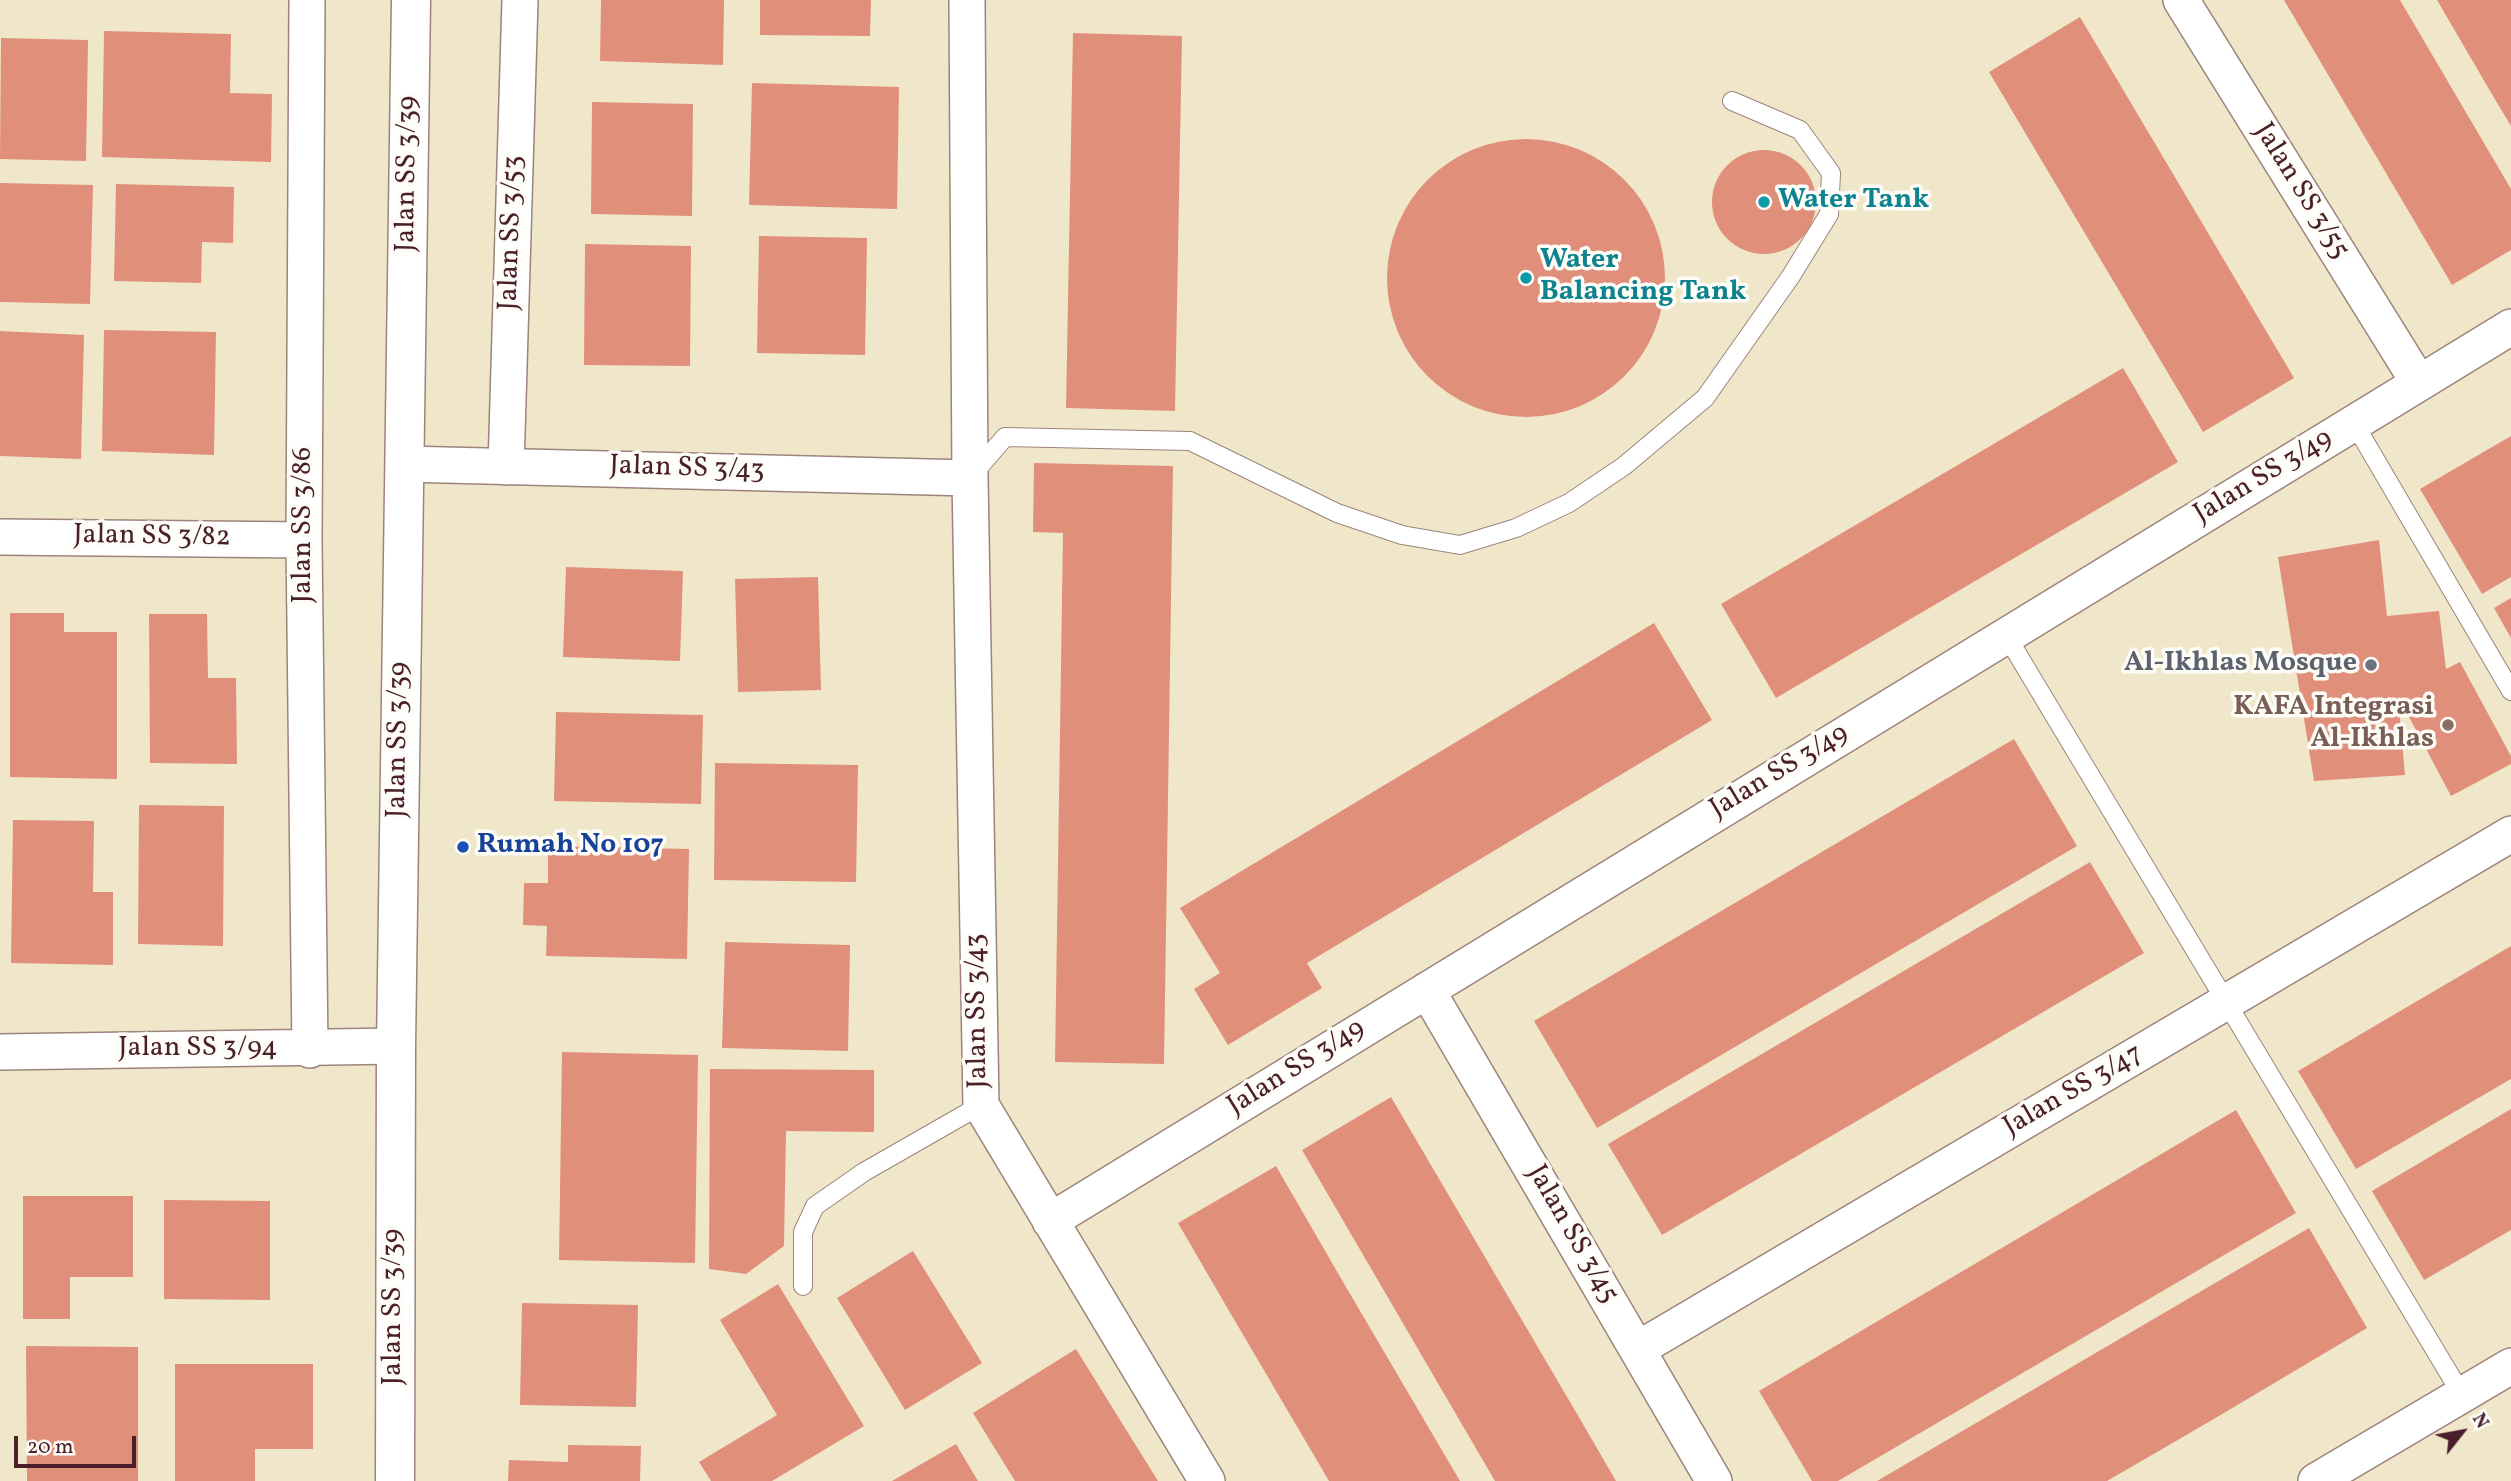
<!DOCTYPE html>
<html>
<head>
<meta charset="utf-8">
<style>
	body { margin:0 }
	#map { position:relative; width:2511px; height:1481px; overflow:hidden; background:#f0e7cb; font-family:Vollkorn,serif }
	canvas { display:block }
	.north { position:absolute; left:2427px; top:1397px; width:70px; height:70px; -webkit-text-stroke:5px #fdfcf7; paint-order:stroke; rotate:59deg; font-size:19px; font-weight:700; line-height:28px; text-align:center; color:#4a1f2b }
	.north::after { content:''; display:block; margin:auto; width:24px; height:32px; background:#4a1f2b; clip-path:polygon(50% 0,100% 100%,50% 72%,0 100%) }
	.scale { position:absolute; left:14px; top:1436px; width:122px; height:32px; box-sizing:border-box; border:4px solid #4a1f2b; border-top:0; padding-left:9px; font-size:21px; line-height:24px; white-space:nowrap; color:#4a1f2b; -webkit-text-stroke:5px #fdfcf7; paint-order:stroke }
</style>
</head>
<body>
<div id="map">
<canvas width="2511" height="1481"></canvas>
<div class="north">N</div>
<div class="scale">20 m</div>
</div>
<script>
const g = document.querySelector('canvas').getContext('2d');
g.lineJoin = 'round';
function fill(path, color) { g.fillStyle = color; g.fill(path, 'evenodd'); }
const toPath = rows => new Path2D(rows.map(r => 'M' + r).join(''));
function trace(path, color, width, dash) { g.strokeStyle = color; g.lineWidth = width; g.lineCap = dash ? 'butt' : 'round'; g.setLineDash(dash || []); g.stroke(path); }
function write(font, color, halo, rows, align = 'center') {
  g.font = font + ' Vollkorn,serif'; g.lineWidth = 7; g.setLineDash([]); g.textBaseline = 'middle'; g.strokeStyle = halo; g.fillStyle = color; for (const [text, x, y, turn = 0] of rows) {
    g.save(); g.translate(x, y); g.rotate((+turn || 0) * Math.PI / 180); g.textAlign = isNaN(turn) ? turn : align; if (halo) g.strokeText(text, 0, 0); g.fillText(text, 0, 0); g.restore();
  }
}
const building = toPath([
	[601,0,724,0,723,65,600,61],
	[760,0,871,0,870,36,760,35],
	[2284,0,2400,0,2511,189,2511,250,2452,285],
	[2437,0,2511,0,2511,126,2493,96],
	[2080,17,2294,378,2203,432,1989,72],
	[104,31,231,34,230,93,272,94,271,162,102,157],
	[1073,33,1182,36,1175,411,1066,408],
	[1,38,88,40,86,161,0,159],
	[752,83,899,87,897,209,749,205],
	[592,102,693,104,692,216,591,214],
	'1387 278a139 139 0 1 1 278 0a139 139 0 1 1-278 0Z',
	'1712 202a52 52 0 1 1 104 0a52 52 0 1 1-104 0Z',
	[0,183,93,185,90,304,0,302],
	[116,184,234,187,233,243,202,242,201,283,114,281],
	[759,236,867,238,865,355,757,353],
	[585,244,691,246,690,366,584,365],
	[104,330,216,332,214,455,102,451],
	[0,331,84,335,81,459,0,456],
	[2123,368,2178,462,1776,698,1721,604],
	[2511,436,2511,577,2482,594,2420,489],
	[1034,463,1173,466,1164,1064,1055,1062,1063,533,1033,532],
	[2379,540,2387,616,2439,611,2446,669,2460,662,2511,756,2511,764,2451,796,2398,696,2405,775,2314,781,2278,557],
	[566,567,683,571,680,661,563,657],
	[818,577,821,690,738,692,735,579],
	[2511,598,2511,638,2494,608],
	[10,613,64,613,64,632,117,632,117,779,10,777],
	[149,614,207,614,208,678,236,678,237,764,150,763],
	[1654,623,1712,720,1307,963,1322,988,1228,1045,1194,989,1220,973,1180,908],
	[556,712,703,715,701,804,554,801],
	[2014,739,2077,846,1597,1128,1534,1021],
	[715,763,858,765,856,882,714,880],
	[139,805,224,806,223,946,138,944],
	[13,820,94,821,93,892,113,892,113,965,11,963],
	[548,846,689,849,687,959,546,956,547,926,523,925,524,883,548,883],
	[2090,862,2144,953,1662,1235,1608,1144],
	[725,942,850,945,848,1051,722,1048],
	[2511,946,2511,1079,2356,1169,2298,1071],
	[562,1052,698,1055,695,1263,559,1260],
	[710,1069,874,1070,874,1132,786,1131,784,1246,746,1274,709,1269],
	[1391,1097,1580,1419,1616,1481,1495,1481,1443,1392,1302,1150],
	[2511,1109,2511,1230,2424,1280,2372,1191],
	[2236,1110,2296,1213,1838,1481,1812,1481,1759,1391],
	[1276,1166,1346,1287,1460,1481,1329,1481,1225,1304,1178,1223],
	[23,1196,133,1196,133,1277,70,1277,70,1319,23,1319],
	[164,1200,270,1201,270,1300,164,1299],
	[2309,1228,2367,1328,2207,1423,2107,1481,1877,1481],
	[913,1251,982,1363,905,1410,837,1298],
	[778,1284,864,1426,772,1481,711,1481,699,1462,777,1415,720,1320],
	[522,1303,638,1305,636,1407,520,1405],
	[26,1346,138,1347,138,1481,27,1481],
	[1076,1349,1158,1481,1015,1481,973,1413],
	[175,1364,313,1364,313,1449,255,1449,255,1481,175,1481],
	[956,1444,978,1481,892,1481],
	[568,1445,641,1446,640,1481,508,1481,509,1460,568,1462]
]);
const lane = toPath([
	[2354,423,2511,691],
	[973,474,1005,437,1190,441,1337,513,1402,535,1460,545,1516,528,1569,503,1624,466,1705,398,1791,276,1829,214,1831,173,1800,130,1732,101],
	[2006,635,2462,1395],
	[803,1286,803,1232,815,1206,864,1172,981,1105]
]);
const street = toPath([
	[307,0,304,540,310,1050],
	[967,0,970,478,981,1105,1207,1481],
	[2181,0,2419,383],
	[404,464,970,478],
	[506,467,520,0],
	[0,537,304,540],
	[1427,990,1714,1481],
	[0,1052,396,1046],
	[1050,1221,2511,327],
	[1638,1349,2511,834],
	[2316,1481,2511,1366]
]);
const secondary = toPath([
	[395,1481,396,1046,411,0]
]);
const markers = [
	[1764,202,7,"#0f9aa8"],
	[1526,278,7,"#0f9aa8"],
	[2371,665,7,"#6b7280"],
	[2448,725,7,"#8d6e63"],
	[463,847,7,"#1a4fb4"]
];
const streetNames = [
	["Jalan SS 3/39",409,174,-89],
	["Jalan SS 3/55",2300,192,58],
	["Jalan SS 3/53",513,233,-88],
	["Jalan SS 3/43",687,470,2],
	["Jalan SS 3/49",2264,478,-31],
	["Jalan SS 3/86",305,525,-90],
	["Jalan SS 3/82",152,538,1],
	["Jalan SS 3/39",400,740,-89],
	["Jalan SS 3/49",1780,773,-31],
	["Jalan SS 3/43",979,1011,-91],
	["Jalan SS 3/94",198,1050],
	["Jalan SS 3/49",1297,1069,-32],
	["Jalan SS 3/47",2074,1092,-30],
	["Jalan SS 3/45",1571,1235,60],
	["Jalan SS 3/39",395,1307,-90]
];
const cultureNames = [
	["Water Tank",1778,202],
	["Water",1540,262],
	["Balancing Tank",1540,294]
];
const worshipNames = [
	["Al-Ikhlas Mosque",2357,665]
];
const educationNames = [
	["KAFA Integrasi",2434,709],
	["Al-Ikhlas",2434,741]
];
const transitNames = [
	["Rumah No 107",477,847]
];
fill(building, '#e08f7b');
trace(lane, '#9d837b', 20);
trace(street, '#9d837b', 38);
trace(secondary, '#9d837b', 41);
trace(lane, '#fff', 18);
trace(street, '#fff', 35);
trace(secondary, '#fff', 38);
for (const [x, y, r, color] of markers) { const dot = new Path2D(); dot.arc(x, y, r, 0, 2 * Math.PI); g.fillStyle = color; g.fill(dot); trace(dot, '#fdfcf7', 2.5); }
write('28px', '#4a1f2b', '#fdfcf7', streetNames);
write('bold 28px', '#0d838f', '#fdfcf7', cultureNames, 'left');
write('bold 28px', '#5b616d', '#fdfcf7', worshipNames, 'right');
write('bold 28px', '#785e54', '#fdfcf7', educationNames, 'right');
write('bold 28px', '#164399', '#fdfcf7', transitNames, 'left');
</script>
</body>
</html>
